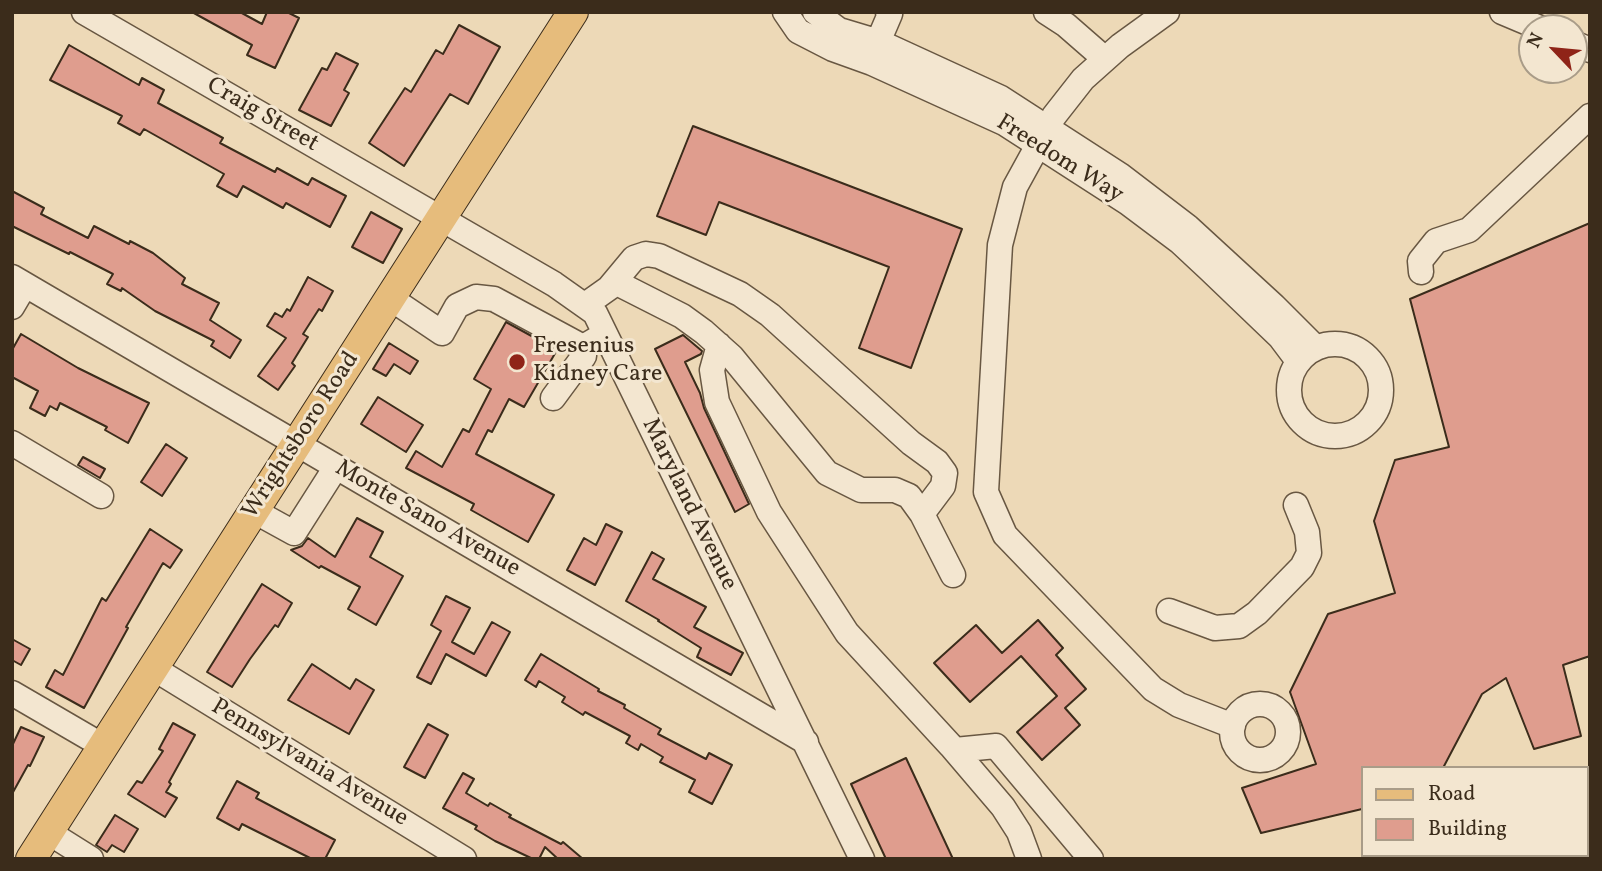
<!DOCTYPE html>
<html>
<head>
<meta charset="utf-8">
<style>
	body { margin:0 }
	#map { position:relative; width:1602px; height:871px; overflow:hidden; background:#edd9b7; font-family:Vollkorn,serif }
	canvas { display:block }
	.frame { position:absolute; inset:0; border:14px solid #3b2c1b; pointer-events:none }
	.legend { position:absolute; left:1361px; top:766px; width:228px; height:91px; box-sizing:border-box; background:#f3e6d0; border:2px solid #a99c88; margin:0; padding:9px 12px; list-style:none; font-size:21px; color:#3b2c1b }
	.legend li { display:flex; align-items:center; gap:14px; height:35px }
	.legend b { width:35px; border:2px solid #a99c88 }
	.north { position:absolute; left:1518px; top:14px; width:70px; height:70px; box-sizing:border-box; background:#f3e6d0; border:2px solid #a99c88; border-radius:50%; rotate:296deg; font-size:19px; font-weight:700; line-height:28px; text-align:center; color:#3b2c1b }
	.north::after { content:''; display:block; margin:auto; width:24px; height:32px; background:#8f2418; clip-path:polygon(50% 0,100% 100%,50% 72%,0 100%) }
</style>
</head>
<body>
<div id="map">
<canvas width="1602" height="871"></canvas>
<div class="frame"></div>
<ul class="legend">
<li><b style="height:9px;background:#e6bc7c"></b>Road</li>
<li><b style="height:19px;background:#df9d8e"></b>Building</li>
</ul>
<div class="north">N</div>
</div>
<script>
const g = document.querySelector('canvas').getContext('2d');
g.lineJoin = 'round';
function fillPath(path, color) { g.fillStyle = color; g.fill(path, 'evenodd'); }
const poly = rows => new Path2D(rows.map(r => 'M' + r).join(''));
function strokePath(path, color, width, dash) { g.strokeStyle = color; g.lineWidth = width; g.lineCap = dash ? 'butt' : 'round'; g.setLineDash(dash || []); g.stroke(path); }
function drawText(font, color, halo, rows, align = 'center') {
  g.font = font + ' Vollkorn,serif'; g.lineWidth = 6; g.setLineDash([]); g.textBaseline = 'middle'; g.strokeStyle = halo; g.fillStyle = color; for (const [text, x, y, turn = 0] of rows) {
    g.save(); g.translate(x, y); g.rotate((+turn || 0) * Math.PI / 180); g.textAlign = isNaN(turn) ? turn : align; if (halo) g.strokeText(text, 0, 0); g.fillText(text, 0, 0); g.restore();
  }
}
const building = poly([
	[192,12,240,12,262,24,267,12,287,12,299,18,275,68,247,55,252,45,192,12],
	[459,25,500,47,468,104,450,94,404,166,369,143,405,88,411,92,436,50,443,54,459,25],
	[69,45,139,85,142,78,164,90,158,103,223,138,220,143,275,172,277,168,308,185,312,178,346,196,330,227,286,203,283,208,243,186,237,197,217,186,224,174,144,129,140,135,118,123,122,116,50,80,69,45],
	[336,53,358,64,344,90,349,93,331,126,299,110,322,68,327,70,336,53],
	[693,126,962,229,911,368,859,348,889,267,719,202,706,235,657,216,693,126],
	[12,191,44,208,41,214,88,238,94,226,129,244,130,241,153,253,185,278,182,284,219,303,210,320,241,340,230,358,211,346,214,341,155,311,122,288,121,291,107,284,113,274,70,252,69,254,12,226,12,191],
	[371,212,402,229,383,263,352,247,371,212],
	[1590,223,1590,656,1563,665,1581,736,1534,749,1506,678,1482,694,1443,768,1362,768,1362,809,1261,833,1242,788,1316,764,1290,692,1328,614,1395,593,1374,521,1395,460,1449,447,1410,299,1590,223],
	[308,277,333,291,322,311,319,309,303,334,308,337,292,363,295,366,278,390,258,376,286,338,267,326,275,313,282,317,287,309,290,311,308,277],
	[506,322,557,350,524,407,509,399,492,432,488,430,476,454,554,495,528,542,471,510,474,504,406,468,416,451,442,467,463,429,469,432,491,389,474,379,506,322],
	[21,334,78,368,149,403,128,443,105,430,107,427,60,403,57,410,50,406,45,416,30,408,38,391,12,377,12,350,21,334],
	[683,335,702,351,701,354,685,362,700,393,704,408,749,504,735,512,655,349,683,335],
	[389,343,418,361,410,374,394,364,386,376,373,369,389,343],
	[378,397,423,425,406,452,361,424,378,397],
	[166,444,187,458,162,496,141,482,166,444],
	[83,457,105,469,100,478,78,465,83,457],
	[357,518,383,532,370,557,403,576,376,625,348,609,360,587,321,566,319,568,291,550,302,546,308,538,335,557,357,518],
	[606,524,622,532,595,585,567,570,584,538,596,545,606,524],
	[150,529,182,550,170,568,163,563,126,627,128,628,84,708,46,687,55,670,63,675,102,598,106,601,150,529],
	[652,552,664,559,653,579,706,607,694,627,743,653,731,675,697,657,701,648,658,621,659,620,626,601,652,552],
	[262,584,292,603,278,627,275,625,250,659,232,687,207,672,262,584],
	[446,596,470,608,452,642,474,654,492,622,510,632,486,676,446,654,431,684,417,677,441,631,431,625,446,596],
	[1038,620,1063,648,1056,655,1086,689,1065,708,1080,725,1042,760,1017,732,1057,696,1021,656,970,702,934,663,976,625,1002,653,1038,620],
	[12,639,30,649,21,665,12,660,12,639],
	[541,654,599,689,598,691,625,705,624,708,629,711,661,729,658,734,706,759,709,753,732,765,712,804,689,792,695,780,660,762,663,757,641,744,638,750,626,743,630,736,585,712,583,715,562,702,565,697,539,681,536,687,525,680,541,654],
	[312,664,350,689,356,679,374,690,349,734,288,700,312,664],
	[173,723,195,735,169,782,171,784,166,792,177,798,165,817,128,794,137,781,142,783,163,751,159,749,173,723],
	[428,724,448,735,425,778,404,767,428,724],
	[21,727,44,737,30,766,28,765,12,794,12,746,21,727],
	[906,758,953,859,886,859,851,784,906,758],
	[463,773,474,779,466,793,488,806,490,803,511,815,509,817,561,844,563,842,583,859,558,859,545,847,539,859,533,859,495,841,475,829,477,826,443,808,463,773],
	[237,781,259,793,256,798,335,840,325,859,312,859,242,824,239,830,217,818,237,781],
	[115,815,138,829,124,852,112,845,107,852,96,845,115,815]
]);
const minor = poly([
	[84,12,554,284,595,313,862,859],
	[785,12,798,31,833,49,872,63,1004,123,1128,203,1180,242,1210,270,1280,337,1298,361],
	[815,12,839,30,879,42,1001,98,1120,175,1188,227,1274,306,1315,347],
	[1046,12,1066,25,1105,59],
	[1167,12,1120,46,1083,79,1054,116,1015,187,1000,245,986,492,1005,535,1153,689,1179,705,1233,726],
	[1502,12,1540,28],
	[1574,43,1590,50],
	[872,56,890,14,888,12],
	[1421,272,1420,261,1436,241,1469,230,1590,116],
	[12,277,806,742],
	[615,282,682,316,704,332,732,357,827,473,861,490,895,490,909,496,922,514,953,575],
	[390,298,442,333,457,306,476,297,494,299,583,347,605,334],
	[585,305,609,288,634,258,646,254,659,256,740,294,770,315,911,443,937,462,945,473,943,486,922,514],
	[12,307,25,285],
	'1289 390a46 46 0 1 1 92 0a46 46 0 1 1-92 0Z',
	[719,345,712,370,717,402,769,512,847,633,951,746,1003,807,1019,832,1029,859],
	[553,398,584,356,583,347],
	[12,443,101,496],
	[254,511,294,533,336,467],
	[1169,611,1215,628,1239,626,1257,613,1302,567,1309,553,1307,532,1296,505],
	[153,668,464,859],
	[12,693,103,746],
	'1232 732a28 28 0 1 1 56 0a28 28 0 1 1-56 0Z',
	[955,750,996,746,1091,859],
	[1586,792,1590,787],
	[48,832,91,859],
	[1542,859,1544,855]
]);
const major = poly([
	[31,859,573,12]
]);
const markers = [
	[517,362,9,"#8f2418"]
];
const streetNames = [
	["Craig Street",262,116,30],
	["Freedom Way",1059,160,32],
	["Wrightsboro Road",302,436,-57],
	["Maryland Avenue",688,505,64],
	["Monte Sano Avenue",427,520,30],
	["Pennsylvania Avenue",309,764,31]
];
const poiNames = [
	["Fresenius",533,348],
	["Kidney Care",533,376]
];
fillPath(building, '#df9d8e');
strokePath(building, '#3b2c1b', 2);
strokePath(minor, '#685742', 27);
strokePath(major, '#3b2c1b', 32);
strokePath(minor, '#f3e6d0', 24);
strokePath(major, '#e6bc7c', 30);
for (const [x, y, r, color] of markers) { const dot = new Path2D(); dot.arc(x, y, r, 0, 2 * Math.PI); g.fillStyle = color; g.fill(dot); strokePath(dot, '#f3e6d0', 2.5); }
drawText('24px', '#3b2c1b', '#f3e6d0', streetNames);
drawText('24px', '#3b2c1b', '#f3e6d0', poiNames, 'left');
</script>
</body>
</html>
